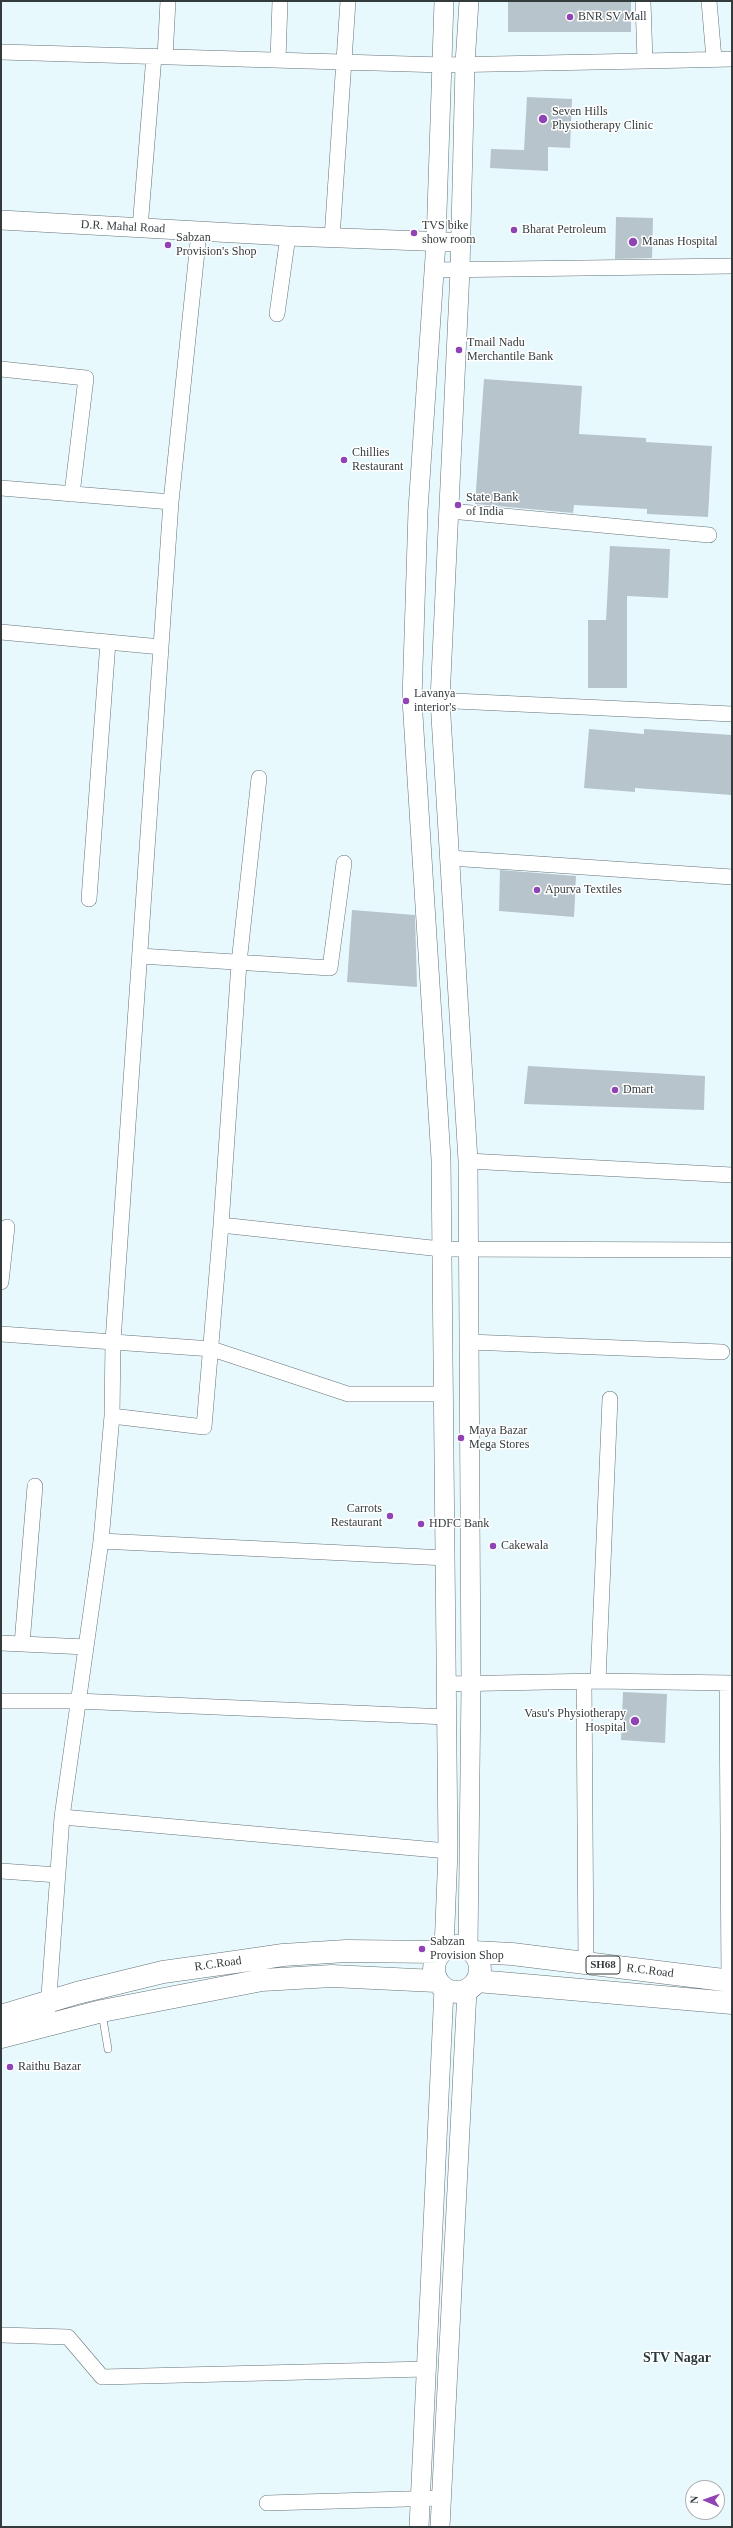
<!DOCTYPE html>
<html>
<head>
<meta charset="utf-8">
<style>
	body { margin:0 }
	#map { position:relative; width:733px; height:2528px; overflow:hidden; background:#e8f9fe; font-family:"Times New Roman",serif }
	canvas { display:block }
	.frame { position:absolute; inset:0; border:2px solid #343b3d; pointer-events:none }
	.north { position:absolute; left:685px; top:2480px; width:40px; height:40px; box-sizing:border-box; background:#fff; border:1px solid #aeb1b1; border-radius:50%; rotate:272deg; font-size:11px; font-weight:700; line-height:16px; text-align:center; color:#343b3d }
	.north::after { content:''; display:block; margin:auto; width:14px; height:18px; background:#8f43b4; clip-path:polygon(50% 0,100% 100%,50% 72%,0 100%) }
</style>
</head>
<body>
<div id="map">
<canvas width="733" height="2528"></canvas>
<div class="frame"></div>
<div class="north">N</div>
</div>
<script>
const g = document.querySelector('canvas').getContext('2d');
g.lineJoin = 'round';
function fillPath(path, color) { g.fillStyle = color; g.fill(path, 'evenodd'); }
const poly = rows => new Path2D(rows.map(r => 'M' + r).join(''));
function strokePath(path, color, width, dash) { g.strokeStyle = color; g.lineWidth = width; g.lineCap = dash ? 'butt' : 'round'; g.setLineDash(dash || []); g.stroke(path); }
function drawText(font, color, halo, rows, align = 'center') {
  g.font = font + ' "Times New Roman",serif'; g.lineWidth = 3; g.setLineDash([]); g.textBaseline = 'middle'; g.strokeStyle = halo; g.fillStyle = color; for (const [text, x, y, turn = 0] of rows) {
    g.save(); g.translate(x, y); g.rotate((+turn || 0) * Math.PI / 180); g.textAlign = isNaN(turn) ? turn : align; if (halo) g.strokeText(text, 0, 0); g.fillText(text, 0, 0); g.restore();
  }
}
const building = poly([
	[508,1,631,1,631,32,508,32],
	[527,97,572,99,570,148,548,147,548,171,490,168,491,149,524,150],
	[616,217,653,218,652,258,615,259],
	[484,379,582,386,579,434,646,438,646,442,712,446,708,517,647,514,647,509,574,505,573,513,475,504],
	[610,546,670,549,668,598,627,596,627,688,588,688,588,620,606,620],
	[589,729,644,734,644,729,732,735,732,795,635,788,635,792,584,788],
	[500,870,576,876,574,917,499,911],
	[352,910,415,915,417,987,347,982],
	[528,1066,705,1076,704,1110,524,1104],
	[623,1692,667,1694,665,1743,621,1740]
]);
const service = poly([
	[102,2013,108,2049]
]);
const minor = poly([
	[643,1,645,61,732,59],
	[709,1,714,59],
	[1,52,443,65,645,61],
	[165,57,168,1],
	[278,60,280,1],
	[140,228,154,56],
	[332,238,348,1],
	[435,270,732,266],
	[277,314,288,236],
	[1,369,86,378,72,494],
	[1,488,171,502],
	[450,511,709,535],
	[1,632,161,647],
	[412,699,732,714],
	[450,858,732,877],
	[89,899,108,642],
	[140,956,330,968,344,863],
	[468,1161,732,1175],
	[221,1225,441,1249,732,1250],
	[1,1282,7,1227],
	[1,1334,212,1349,348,1394,444,1394],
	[469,1342,722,1352],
	[112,1416,204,1427,221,1225,239,963,259,778],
	[101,1541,446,1558],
	[1,1643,86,1647],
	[22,1644,35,1486],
	[584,1681,586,1963],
	[598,1681,610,1399],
	[447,1684,598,1681,732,1683],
	[727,1684,729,1981],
	[1,1701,77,1701,447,1717],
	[62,1817,448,1851],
	[1,1871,58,1875],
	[48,2009,62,1817,101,1541,112,1416,113,1341,171,502,199,232],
	[1,2335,68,2337,102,2377,427,2369],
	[267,2503,442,2498]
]);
const tertiary = poly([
	[444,1,436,242,418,510,412,699,441,1159,448,1851,444,1949],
	[1,220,288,236,449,242],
	[468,1948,471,1684,468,1161,440,700,460,270,465,64,469,1],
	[419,2527,444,1989],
	[440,2527,467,1990]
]);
const primary = poly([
	'434 1969a23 23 0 1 1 46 0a23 23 0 1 1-46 0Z',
	[473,1952,512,1954,732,1981],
	[477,1981,732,2003],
	[1,2016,77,1993,163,1972,235,1962,283,1955,346,1951,440,1952],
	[1,2037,102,2011,262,1980,332,1976,436,1981]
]);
const markers = [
	[570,17,4,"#8f43b4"],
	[543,119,5,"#8f43b4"],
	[514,230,4,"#8f43b4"],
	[414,233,4,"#8f43b4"],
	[633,242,5,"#8f43b4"],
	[168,245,4,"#8f43b4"],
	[459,350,4,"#8f43b4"],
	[344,460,4,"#8f43b4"],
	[458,505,4,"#8f43b4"],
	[406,701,4,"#8f43b4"],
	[537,890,4,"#8f43b4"],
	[615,1090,4,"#8f43b4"],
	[461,1438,4,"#8f43b4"],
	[390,1516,4,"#8f43b4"],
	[421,1524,4,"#8f43b4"],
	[493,1546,4,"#8f43b4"],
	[635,1721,5,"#8f43b4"],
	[422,1949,4,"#8f43b4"],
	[10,2067,4,"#8f43b4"]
];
const shields = [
	[603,1965,34]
];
const shieldNames = [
	["SH68",603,1965]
];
const poiNames = [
	["BNR SV Mall",578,17],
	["Seven Hills",552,112],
	["Physiotherapy Clinic",552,126],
	["TVS bike",422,226],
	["show room",422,240],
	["Bharat Petroleum",522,230],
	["Sabzan",176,238],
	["Provision's Shop",176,252],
	["Manas Hospital",642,242],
	["Tmail Nadu",467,343],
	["Merchantile Bank",467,357],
	["Chillies",352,453],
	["Restaurant",352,467],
	["State Bank",466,498],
	["of India",466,512],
	["Lavanya",414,694],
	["interior's",414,708],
	["Apurva Textiles",545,890],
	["Dmart",623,1090],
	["Maya Bazar",469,1431],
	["Mega Stores",469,1445],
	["Carrots",382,1509,"right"],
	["Restaurant",382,1523,"right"],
	["HDFC Bank",429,1524],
	["Cakewala",501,1546],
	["Vasu's Physiotherapy",626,1714,"right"],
	["Hospital",626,1728,"right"],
	["Sabzan",430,1942],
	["Provision Shop",430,1956],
	["Raithu Bazar",18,2067]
];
const streetNames = [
	["D.R. Mahal Road",123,227,3],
	["R.C.Road",218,1964,-8],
	["R.C.Road",650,1971,7]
];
const quarterNames = [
	["STV Nagar",677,2358]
];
fillPath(building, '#b7c4cc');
strokePath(service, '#647277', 8);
strokePath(minor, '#647277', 16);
strokePath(tertiary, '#647277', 20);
strokePath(primary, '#647277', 23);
strokePath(service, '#fff', 7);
strokePath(minor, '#fff', 15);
strokePath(tertiary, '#fff', 19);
strokePath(primary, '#fff', 22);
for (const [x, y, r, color] of markers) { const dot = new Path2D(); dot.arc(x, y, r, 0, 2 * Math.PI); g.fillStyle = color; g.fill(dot); strokePath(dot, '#fff', 1.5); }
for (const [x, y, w] of shields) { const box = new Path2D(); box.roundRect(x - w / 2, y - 9, w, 18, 3); g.fillStyle = '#fff'; g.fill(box); strokePath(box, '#343b3d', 1); }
drawText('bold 11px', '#343b3d', null, shieldNames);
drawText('12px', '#343b3d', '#fff', poiNames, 'left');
drawText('12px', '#343b3d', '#fff', streetNames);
drawText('bold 14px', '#2c393d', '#fff', quarterNames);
</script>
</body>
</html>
